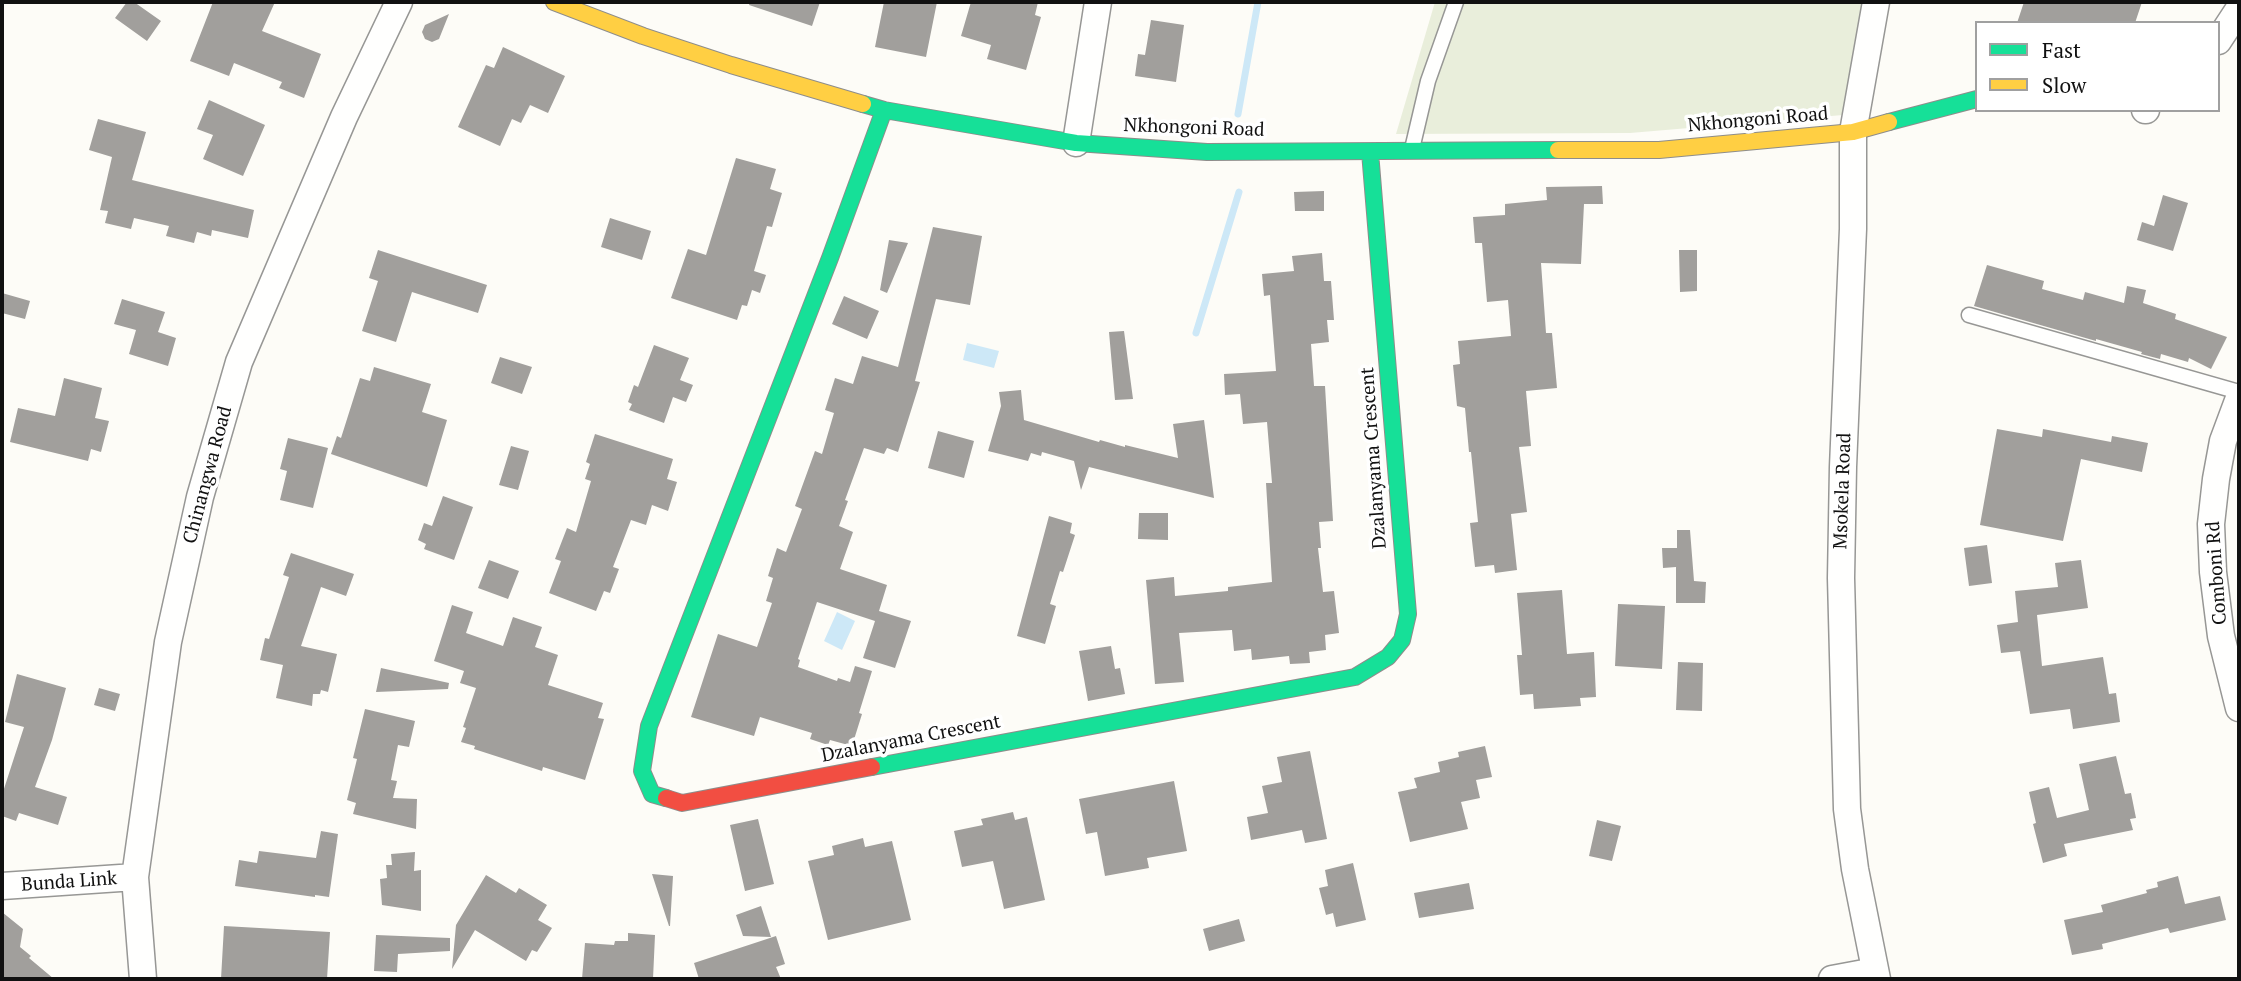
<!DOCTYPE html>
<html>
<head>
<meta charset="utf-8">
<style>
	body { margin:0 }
	#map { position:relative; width:2241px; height:981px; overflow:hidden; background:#fdfcf7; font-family:"PT Serif",serif }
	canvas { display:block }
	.frame { position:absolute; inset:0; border:4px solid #111; pointer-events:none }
	.legend { position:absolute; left:1975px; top:21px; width:245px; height:91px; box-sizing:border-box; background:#fff; border:2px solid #a0a0a0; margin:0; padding:9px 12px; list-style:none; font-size:21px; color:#111 }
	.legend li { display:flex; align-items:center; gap:14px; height:35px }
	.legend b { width:35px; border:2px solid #a0a0a0 }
</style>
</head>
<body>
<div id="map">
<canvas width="2241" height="981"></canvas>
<div class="frame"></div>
<ul class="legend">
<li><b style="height:9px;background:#16e098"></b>Fast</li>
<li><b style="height:9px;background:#ffcf43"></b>Slow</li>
</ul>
</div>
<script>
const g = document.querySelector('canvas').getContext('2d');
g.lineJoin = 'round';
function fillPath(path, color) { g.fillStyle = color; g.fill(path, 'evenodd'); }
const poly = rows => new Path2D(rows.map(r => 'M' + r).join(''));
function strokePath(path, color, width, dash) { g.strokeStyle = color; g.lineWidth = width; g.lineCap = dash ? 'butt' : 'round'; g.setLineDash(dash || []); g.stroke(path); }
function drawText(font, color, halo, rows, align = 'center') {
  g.font = font + ' "PT Serif",serif'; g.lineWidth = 7; g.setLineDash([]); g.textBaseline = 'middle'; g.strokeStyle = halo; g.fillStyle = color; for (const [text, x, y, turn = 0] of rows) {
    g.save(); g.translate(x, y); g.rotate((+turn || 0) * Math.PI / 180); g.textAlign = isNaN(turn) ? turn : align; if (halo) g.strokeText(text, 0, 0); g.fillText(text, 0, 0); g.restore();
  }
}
const cemetery = poly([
	[1435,2,1862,2,1843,115,1630,133,1396,134]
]);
const water = poly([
	[967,343,999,351,994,368,963,360],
	[837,612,855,621,842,650,824,641]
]);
const stream = poly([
	[1238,114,1258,2],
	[1196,333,1239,192]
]);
const building = poly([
	[127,2,134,2,161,21,147,41,115,18],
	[213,2,275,2,262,31,321,54,304,98,279,88,282,82,234,63,229,76,190,61],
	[750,2,820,2,812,26,749,5],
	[884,2,937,2,926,57,875,47],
	[971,2,1038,2,1035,15,1041,17,1026,70,987,59,991,45,961,36],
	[2024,2,2142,2,2135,23,2017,23],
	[449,14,439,39,432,42,425,39,422,32,425,25],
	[1151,20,1184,25,1176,82,1135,76,1138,54,1145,55],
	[503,47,565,76,548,113,530,105,521,123,512,119,500,146,458,127,486,65,494,68],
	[209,100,265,125,243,176,203,159,213,135,197,129],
	[98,119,146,132,132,180,254,210,248,238,212,230,211,236,197,232,194,243,166,236,169,226,134,218,131,229,105,223,108,211,100,210,112,157,89,150],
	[736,158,776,169,770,189,782,193,772,227,767,226,754,271,766,275,760,293,752,290,747,306,742,305,737,320,671,298,688,249,706,255],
	[1602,186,1603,204,1584,204,1581,264,1541,263,1546,333,1552,333,1557,388,1526,391,1531,446,1519,447,1527,512,1511,514,1517,570,1495,573,1494,565,1475,567,1470,523,1478,522,1471,452,1469,452,1465,408,1457,406,1453,365,1460,364,1458,341,1511,336,1508,300,1487,302,1482,243,1475,243,1473,217,1505,215,1505,204,1547,200,1546,187],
	[1324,191,1324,211,1295,211,1294,192],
	[2163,195,2188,203,2173,251,2137,240,2142,222,2154,226],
	[610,218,651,231,642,260,601,247],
	[933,227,982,236,970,305,936,299,915,381,920,382,898,452,887,448,884,454,864,448,845,500,848,501,839,526,853,532,840,569,887,585,879,611,911,621,895,668,863,658,875,621,817,602,798,659,800,660,798,667,837,681,838,678,850,682,855,666,872,671,859,713,862,714,852,746,830,740,828,745,810,739,812,733,760,717,754,736,691,717,718,634,757,647,772,603,766,601,773,578,768,576,777,548,786,552,802,509,795,506,815,451,822,454,834,413,825,410,835,378,853,384,862,356,898,367],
	[889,240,908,243,887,293,880,290],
	[378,250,487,285,478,313,412,292,396,342,362,331,378,281,369,278],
	[1679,250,1697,250,1697,291,1680,292],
	[1322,253,1324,281,1331,281,1334,320,1327,320,1329,342,1311,344,1314,386,1325,386,1333,521,1319,522,1321,548,1318,548,1323,592,1334,591,1339,633,1325,635,1326,650,1309,652,1310,663,1290,664,1289,656,1252,660,1251,649,1234,651,1232,630,1179,633,1184,682,1155,684,1146,580,1174,577,1175,596,1228,591,1228,587,1272,582,1266,483,1272,483,1267,422,1243,424,1240,394,1225,395,1224,374,1276,371,1270,295,1264,296,1262,274,1294,271,1292,256],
	[1987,265,2044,281,2042,289,2083,300,2085,292,2124,303,2127,286,2146,290,2143,303,2176,314,2175,319,2227,337,2211,369,2189,358,2188,362,2161,354,2160,359,2141,354,2142,352,2096,339,2096,341,1974,306],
	[2,293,30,301,25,319,2,313],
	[844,296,879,311,867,339,832,324],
	[122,299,165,312,158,332,176,338,168,366,129,354,136,330,114,324],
	[1124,331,1133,399,1115,400,1109,332],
	[654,345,689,358,680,380,693,385,686,402,673,397,664,423,629,410,632,404,628,402,634,385,638,387],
	[500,357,532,367,522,394,491,383],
	[374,367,431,384,422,412,447,420,427,487,331,454,337,436,341,438,360,378,370,381],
	[64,378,102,388,95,418,109,421,101,452,91,449,88,461,10,442,18,408,55,416],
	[1021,390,1024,420,1099,442,1100,440,1125,447,1125,445,1178,458,1173,424,1204,420,1214,498,1089,467,1081,490,1074,461,1042,452,1041,456,1031,453,1028,461,988,451,1001,406,999,392],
	[1997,429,2042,437,2043,429,2111,442,2112,436,2148,443,2142,472,2081,459,2063,541,1980,525],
	[938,431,974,441,964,478,928,468],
	[595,434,673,459,667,479,677,482,668,511,652,505,646,525,631,520,613,567,619,569,610,593,604,591,596,611,549,593,561,561,555,559,567,528,576,532,591,481,585,479,590,464,586,462],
	[288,438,328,448,313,508,280,500,287,471,280,469],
	[511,446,529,451,518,490,499,485],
	[443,496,473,507,454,560,424,549,426,544,418,540,424,523,432,526],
	[1139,513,1168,513,1168,540,1138,539],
	[1049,516,1072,523,1070,533,1075,535,1063,572,1060,571,1050,604,1056,606,1045,644,1017,636],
	[1677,530,1690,530,1694,581,1706,582,1705,603,1676,603,1676,567,1663,568,1662,548,1677,548],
	[1987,545,1992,583,1969,586,1964,548],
	[291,553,354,574,346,596,321,587,301,646,337,654,328,692,321,690,320,694,313,694,312,706,276,698,283,665,260,660,265,638,269,639,289,577,283,575],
	[489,560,519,571,508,599,478,588],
	[2081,560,2088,608,2037,615,2042,666,2103,657,2109,694,2116,693,2120,722,2073,729,2070,709,2030,714,2020,651,2001,653,1997,625,2018,622,2015,591,2058,587,2055,563],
	[1562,590,1567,654,1594,652,1596,697,1580,698,1581,706,1534,709,1533,694,1520,695,1517,655,1522,655,1517,593],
	[1618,604,1665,606,1662,669,1615,666],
	[452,605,473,612,466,633,503,646,513,617,542,627,535,647,558,655,548,685,603,703,598,718,604,719,585,780,543,767,542,771,474,749,475,746,461,742,466,728,463,727,476,688,460,683,464,671,434,661],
	[1111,646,1115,669,1120,668,1125,694,1088,701,1079,651],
	[1678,662,1703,663,1702,711,1676,710],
	[381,668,449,683,448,689,376,692],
	[17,674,66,688,52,740,35,787,67,797,58,825,19,813,16,821,2,816,2,795,24,727,5,722],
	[99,688,120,694,115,711,94,705],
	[365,709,415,721,409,747,398,745,391,780,397,781,393,798,417,799,416,829,353,814,356,803,347,800,357,759,353,758],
	[1485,746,1492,777,1476,780,1480,798,1461,802,1468,829,1410,842,1398,792,1417,788,1414,778,1440,772,1438,762,1459,757,1458,752],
	[1310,751,1327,839,1305,843,1302,830,1251,840,1247,817,1268,813,1262,786,1282,782,1277,757],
	[2116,756,2125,794,2131,793,2136,818,2130,819,2133,830,2064,844,2067,856,2043,863,2033,824,2036,823,2029,792,2049,787,2057,818,2089,810,2079,764],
	[1174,781,1187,851,1147,858,1149,868,1105,876,1097,832,1086,834,1079,799],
	[1013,812,1015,820,1027,817,1045,900,1004,909,993,861,962,867,954,831,983,825,981,819],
	[758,819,774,884,745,891,730,825],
	[1597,820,1621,826,1612,861,1589,856],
	[321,831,338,834,329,897,315,895,315,897,235,886,239,860,257,863,259,851,316,858],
	[863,838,865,847,892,841,911,920,828,940,808,861,834,855,832,846],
	[415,852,414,871,421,870,421,911,382,905,380,879,387,878,386,865,392,865,391,854],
	[1353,863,1366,920,1336,927,1333,913,1326,915,1319,888,1328,886,1325,870],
	[652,874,673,876,670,926,669,926],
	[486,875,516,893,519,888,547,905,538,920,552,928,537,952,532,950,526,961,475,930,452,969,456,925],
	[2178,876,2185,904,2220,896,2226,920,2170,933,2168,928,2102,944,2103,949,2072,955,2064,920,2103,912,2101,905,2147,893,2146,890,2158,887,2157,882],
	[1469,883,1474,909,1419,918,1414,893],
	[761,906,771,937,743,936,736,915],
	[2,912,23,929,20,947,31,956,29,958,54,979,2,979],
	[1239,919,1245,941,1209,951,1203,929],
	[224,926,330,932,327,979,221,979],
	[628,933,655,935,653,979,582,979,585,943,614,945,615,941,628,941],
	[376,935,450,938,450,951,398,954,397,972,374,971],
	[776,936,785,964,776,967,781,979,699,979,694,963]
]);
const lane = poly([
	[1412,149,1428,81,1456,2],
	[1969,315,2239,392]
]);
const street = poly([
	[1876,2,1853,132,1853,229,1843,467,1841,578,1847,809,1855,869,1877,979],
	[2218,41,2239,9],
	[2145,110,2146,110],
	[1076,143,1098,2],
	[2239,398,2223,441,2216,479,2211,524,2213,572,2221,636,2239,708],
	[2,886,135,877],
	[143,979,135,877,168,642,200,497,239,362,344,117,399,2],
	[1832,979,1875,971]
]);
const fast = poly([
	[863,104,884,110,1076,143,1207,152,1558,150],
	[1889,122,1977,99],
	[872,767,1355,677,1388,657,1402,640,1408,614,1370,152],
	[666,798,652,794,642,771,649,726,830,258,884,110]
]);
const slow = poly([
	[554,2,643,36,731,65,863,104],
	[1558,150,1659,150,1853,132,1889,122]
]);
const jam = poly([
	[666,798,682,803,872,767]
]);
const streetNames = [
	["Nkhongoni Road",1758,120,-5],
	["Nkhongoni Road",1194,128,2],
	["Dzalanyama Crescent",1374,458,-94],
	["Chinangwa Road",208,475,-75],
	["Msokela Road",1843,491,-88],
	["Comboni Rd",2217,573,-94],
	["Dzalanyama Crescent",911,739,-11],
	["Bunda Link",69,882,-4]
];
fillPath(cemetery, '#e9eedb');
fillPath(water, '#cde8f7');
strokePath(stream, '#cde8f7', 7);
fillPath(building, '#a19f9c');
strokePath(lane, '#979795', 17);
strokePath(street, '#979795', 29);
strokePath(fast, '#8e8d8b', 18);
strokePath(slow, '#8e8d8b', 18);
strokePath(jam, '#8e8d8b', 18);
strokePath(lane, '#fffffe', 14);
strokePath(street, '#fffffe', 26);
strokePath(fast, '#16e098', 16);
strokePath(slow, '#ffcf43', 16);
strokePath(jam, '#f24e42', 16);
drawText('19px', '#111', '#fff', streetNames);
</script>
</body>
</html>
